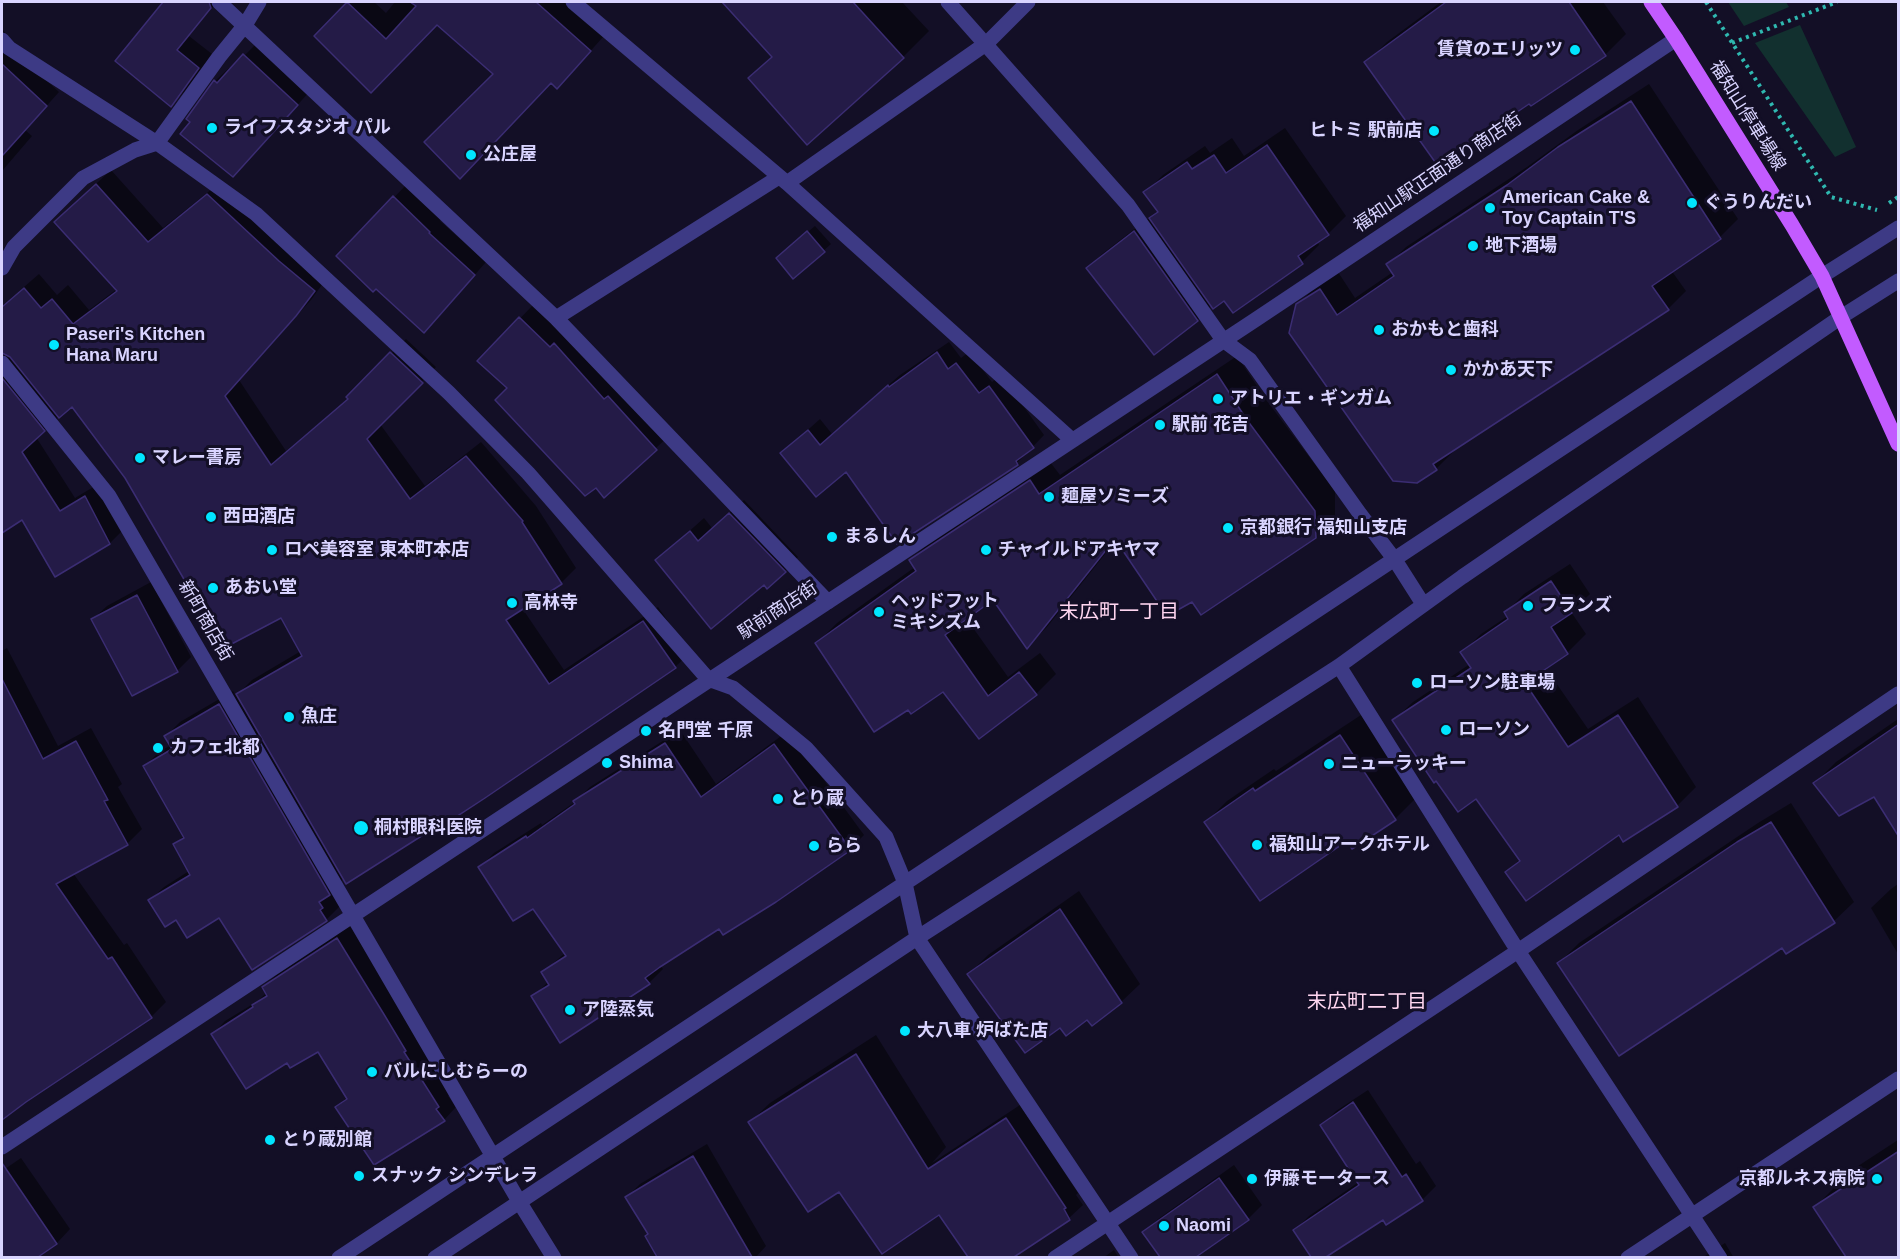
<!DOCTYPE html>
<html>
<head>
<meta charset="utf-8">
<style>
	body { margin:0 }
	#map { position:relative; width:1900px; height:1259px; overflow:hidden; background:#130f26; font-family:Helvetica,sans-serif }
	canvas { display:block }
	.frame { position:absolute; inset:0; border:3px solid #d9d4ff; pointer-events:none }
</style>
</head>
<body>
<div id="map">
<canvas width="1900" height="1259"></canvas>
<div class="frame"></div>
</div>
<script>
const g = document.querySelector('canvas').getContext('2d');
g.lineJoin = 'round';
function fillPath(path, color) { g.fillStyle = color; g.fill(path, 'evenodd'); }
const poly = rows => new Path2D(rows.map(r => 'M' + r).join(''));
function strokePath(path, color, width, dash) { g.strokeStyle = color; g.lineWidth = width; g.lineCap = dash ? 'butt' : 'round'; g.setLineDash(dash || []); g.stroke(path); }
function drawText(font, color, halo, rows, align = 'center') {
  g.font = font + ' Helvetica,"Noto Sans JP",sans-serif'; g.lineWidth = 6; g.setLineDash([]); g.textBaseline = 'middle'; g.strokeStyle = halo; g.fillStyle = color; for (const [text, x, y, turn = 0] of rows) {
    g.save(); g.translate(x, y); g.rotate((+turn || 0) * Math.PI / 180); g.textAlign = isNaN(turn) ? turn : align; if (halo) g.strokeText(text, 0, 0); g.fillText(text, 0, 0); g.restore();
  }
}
const green = poly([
	[1728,2,1786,2,1789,7,1744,26],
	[1800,25,1856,147,1835,157,1755,43]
]);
const shadow = poly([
	[163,2,217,2,189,36,212,54,185,91,171,105,117,61],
	[349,2,374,2,386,13,395,2,565,2,603,37,570,74,552,82,495,74,437,23,371,90,316,36],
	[724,2,902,2,929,31,903,57,750,78,773,56],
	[1441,2,1603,2,1626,34,1605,55,1530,102,1474,140,1464,149,1366,63,1387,42],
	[2,29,7,35,2,40,59,92,25,130,32,136,2,171],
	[258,42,311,90,247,161,192,122,215,81,229,68,231,69],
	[1649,84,1738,219,1720,237,1671,270,1686,291,1668,309,1453,449,1454,451,1436,469,1298,305,1316,286,1338,272,1355,298,1393,272,1388,265,1406,247,1527,167,1578,130],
	[1285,128,1346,216,1328,234,1317,241,1319,245,1302,262,1212,305,1197,320,1088,268,1102,254,1149,218,1150,220,1159,211,1145,193,1163,175,1205,146,1210,153,1232,138,1244,156],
	[111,170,163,228,222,181,329,275,311,300,239,380,286,451,349,398,348,397,406,339,436,367,380,424,425,486,481,442,536,506,576,568,561,583,522,608,564,670,658,607,690,653,675,667,432,828,344,878,334,889,340,906,326,920,220,916,176,918,150,900,164,887,189,871,175,845,184,835,145,766,159,752,171,745,166,736,180,722,233,691,236,696,252,680,301,651,282,616,126,477,72,405,36,437,75,498,100,483,124,529,110,543,23,519,2,532,2,306,39,274,57,295,68,285,89,310,117,289,70,208],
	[406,185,441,219,440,221,486,262,436,319,376,287,338,256],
	[815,226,831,244,794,277,785,251],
	[533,305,670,435,604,496,508,388,479,361],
	[949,342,961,358,969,352,992,382,1001,375,1044,435,1017,463,847,469,782,453,820,419,832,434,900,375],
	[1237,356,1267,401,1335,491,1335,517,1315,537,1193,600,1117,539,1047,627,1027,647,994,598,966,618,1008,677,1040,653,1056,674,1036,694,979,737,944,690,817,643,837,623,915,567,911,560,930,541,1050,462,1060,475],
	[744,500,798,557,785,571,764,583,657,560,704,518,712,528],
	[1570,564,1590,594,1571,612,1586,634,1567,653,1545,667,1588,729,1638,697,1696,787,1677,806,1619,833,1507,872,1520,859,1477,797,1394,720,1413,702,1470,664,1462,653,1481,634,1508,616,1506,612,1524,594],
	[151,582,191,657,177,671,93,619,107,606],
	[7,648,58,746,91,728,122,784,118,787,142,829,127,844,73,873,124,945,127,943,166,1002,151,1017,25,1101,2,1118,2,651],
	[1361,715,1416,798,1395,819,1347,839,1206,822,1227,801,1274,769,1276,771],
	[1898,719,1898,798,1815,783,1836,762],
	[680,730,716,784,788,731,864,835,850,849,720,926,660,965,663,969,649,983,533,997,549,981,543,972,565,953,533,907,480,867,494,853,541,823,542,825,575,802,590,787],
	[1791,803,1854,902,1834,921,1787,952,1782,945,1559,963,1579,943,1758,823],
	[1898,884,1898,954,1871,908,1891,889],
	[1079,891,1140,984,1121,1002,1088,1018,1060,1026,969,974,988,955],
	[350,926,397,1003,417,1038,416,1039,451,1094,448,1096,456,1107,444,1120,337,1107,347,1097,318,1050,288,1061,213,1034,225,1021,258,1001,267,992,264,987,276,975],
	[876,1035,946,1147,932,1163,1020,1105,1078,1193,1076,1195,1083,1205,1069,1218,1018,1253,1021,1258,970,1258,940,1212,839,1190,750,1122,770,1103],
	[1368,1090,1416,1164,1420,1161,1436,1186,1422,1200,1384,1218,1323,1258,1313,1258,1295,1230,1309,1216,1359,1182,1322,1125,1336,1111],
	[1898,1140,1898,1258,1848,1258,1815,1207,1852,1170],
	[707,1144,766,1246,755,1258,687,1258,685,1255,681,1258,659,1258,647,1236,649,1234,627,1197,640,1184],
	[21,1158,70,1229,57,1243,36,1258,33,1255,29,1258,2,1258,2,1171],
	[1234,1165,1262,1205,1248,1219,1193,1258,1161,1258,1144,1233,1158,1219],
	[1725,1243,1734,1258,1702,1258],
	[1114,1250,1119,1258,1103,1258]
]);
const building = poly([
	[163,2,209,2,211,8,177,50,199,68,171,107,115,61,163,2],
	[347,2,386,39,416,6,410,2,536,2,591,51,557,89,551,83,460,179,424,142,493,74,437,25,371,93,314,36,347,2],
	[722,2,853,2,904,58,807,145,748,78,772,57,722,2],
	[1446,2,1569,2,1606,56,1531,106,1529,104,1464,148,1465,151,1440,169,1364,62,1446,2],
	[243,54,298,105,233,177,180,134,190,122,186,119,214,80,217,83,243,54],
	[2,64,47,106,2,156,2,64],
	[1631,101,1721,239,1652,286,1669,310,1433,464,1437,470,1417,483,1393,481,1289,333,1296,304,1320,289,1337,315,1394,276,1386,264,1507,185,1558,147,1631,101],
	[1267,145,1329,235,1298,256,1303,264,1233,313,1224,301,1213,309,1149,218,1158,212,1143,192,1187,162,1192,169,1214,155,1226,173,1267,145],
	[96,184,148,242,207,194,279,261,315,291,296,316,225,396,271,465,348,399,346,397,390,352,423,383,367,439,410,499,466,456,523,521,522,522,562,584,506,620,549,684,643,621,676,668,485,798,433,832,431,830,346,884,236,694,302,656,281,618,224,648,125,478,72,407,59,418,10,357,2,353,2,307,24,288,41,308,52,299,73,324,117,291,54,222,96,184],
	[393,196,430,232,429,233,475,275,424,333,376,289,373,292,336,256,393,196],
	[807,231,825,252,793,279,776,258,807,231],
	[1134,231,1198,321,1154,355,1086,268,1134,231],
	[519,317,550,347,554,343,604,399,608,396,657,450,604,498,596,488,585,496,495,400,507,388,477,361,519,317],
	[937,352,948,369,956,363,979,393,989,386,1034,448,1016,461,1018,465,897,544,846,472,816,497,780,453,808,430,820,445,888,385,889,387,937,352],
	[1217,374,1247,420,1315,511,1316,538,1201,615,1192,602,1167,616,1115,539,1027,649,993,600,945,635,988,696,1019,672,1037,695,979,739,943,692,911,714,908,710,874,732,815,643,916,571,909,560,1030,480,1039,494,1217,374],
	[2,378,45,431,22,452,60,511,85,496,110,544,55,577,22,520,2,533,2,378],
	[729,513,786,572,767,589,764,585,711,629,655,560,690,531,698,541,729,513],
	[1551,581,1572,613,1551,627,1568,654,1525,683,1568,747,1618,715,1678,807,1623,842,1619,835,1526,901,1505,872,1520,861,1476,799,1458,812,1436,781,1434,783,1392,720,1471,668,1460,652,1508,619,1504,612,1551,581],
	[137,595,178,672,132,696,91,619,137,595],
	[2,679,43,759,76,741,108,800,104,801,128,845,56,884,108,959,112,957,152,1018,26,1102,2,1120,2,679],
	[219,704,330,895,319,902,323,908,320,910,327,921,252,970,219,918,187,938,176,920,165,927,148,900,190,875,173,844,184,838,143,766,172,749,164,736,219,704],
	[1899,724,1899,837,1874,797,1839,816,1813,783,1899,724],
	[1340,735,1396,820,1352,849,1347,841,1260,901,1204,822,1253,788,1255,791,1340,735],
	[665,743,701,797,774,744,851,850,776,902,723,935,719,929,660,967,645,978,650,984,560,1043,531,996,549,985,541,972,566,956,533,909,513,921,478,867,526,836,527,838,575,804,573,801,665,743],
	[1771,822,1835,923,1786,954,1782,948,1619,1056,1557,963,1737,842,1771,822],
	[1060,909,1122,1003,1092,1026,1087,1020,1066,1036,1060,1028,1025,1053,967,974,1060,909],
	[337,938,385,1016,406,1051,404,1052,439,1107,436,1109,445,1121,374,1165,335,1107,347,1099,318,1052,290,1068,287,1063,246,1089,211,1034,253,1007,252,1005,267,996,262,987,337,938],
	[856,1054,928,1169,1006,1118,1066,1208,1064,1209,1070,1220,1014,1257,968,1257,939,1215,882,1254,839,1192,808,1212,748,1122,856,1054],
	[1353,1102,1402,1177,1406,1174,1423,1201,1386,1225,1383,1220,1326,1257,1311,1257,1293,1230,1359,1185,1320,1125,1353,1102],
	[1899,1151,1899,1257,1846,1257,1813,1207,1899,1151],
	[693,1156,752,1257,657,1257,645,1236,648,1234,625,1197,693,1156],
	[2,1163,57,1244,38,1257,2,1257,2,1163],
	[1219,1178,1249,1220,1196,1257,1160,1257,1142,1232,1219,1178]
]);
const path = poly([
	[1706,2,1831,197,1877,210],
	[1732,43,1837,2],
	[1889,203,1898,197]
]);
const minor = poly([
	[219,2,556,318,828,602],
	[573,2,787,183,1071,439],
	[948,2,1128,205,1223,340,1250,360,1360,514,1395,560,1423,604],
	[2,40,9,48,157,143,256,214,449,393,528,473,708,679,733,688,806,748,886,837,905,883,917,938,1131,1258],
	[787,183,987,43,1028,2],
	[2,268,14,247,83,178,135,150,157,143,219,57,245,25,259,2],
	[556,318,779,177],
	[2,363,109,496,520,1203,554,1258],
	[1339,666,1518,951,1720,1258],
	[2,1147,1255,320,1676,39],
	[339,1258,1822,276,1898,228],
	[435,1258,917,938,1339,666,1462,577,1841,317,1898,281],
	[1055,1258,1518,951,1898,694],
	[1628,1258,1898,1079]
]);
const major = poly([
	[1651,2,1676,39,1792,225,1822,276,1898,444]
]);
const markers = [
	[1575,50,6,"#00e5ff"],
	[212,128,6,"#00e5ff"],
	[1434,131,6,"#00e5ff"],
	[471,155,6,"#00e5ff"],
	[1692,203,6,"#00e5ff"],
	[1490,208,6,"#00e5ff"],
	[1473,246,6,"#00e5ff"],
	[1379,330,6,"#00e5ff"],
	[54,345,6,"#00e5ff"],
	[1451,370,6,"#00e5ff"],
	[1218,399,6,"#00e5ff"],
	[1160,425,6,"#00e5ff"],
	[140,458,6,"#00e5ff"],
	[1049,497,6,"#00e5ff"],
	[211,517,6,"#00e5ff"],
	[1228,528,6,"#00e5ff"],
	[832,537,6,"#00e5ff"],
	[272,550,6,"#00e5ff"],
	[986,550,6,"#00e5ff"],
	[213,588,6,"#00e5ff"],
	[512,603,6,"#00e5ff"],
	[1528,606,6,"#00e5ff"],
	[879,612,6,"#00e5ff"],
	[1417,683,6,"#00e5ff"],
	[289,717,6,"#00e5ff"],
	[1446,730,6,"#00e5ff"],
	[646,731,6,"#00e5ff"],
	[158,748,6,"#00e5ff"],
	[607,763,6,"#00e5ff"],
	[1329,764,6,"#00e5ff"],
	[778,799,6,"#00e5ff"],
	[361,828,8,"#00e5ff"],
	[1257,845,6,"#00e5ff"],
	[814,846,6,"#00e5ff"],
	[570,1010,6,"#00e5ff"],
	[905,1031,6,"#00e5ff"],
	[372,1072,6,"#00e5ff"],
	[270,1140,6,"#00e5ff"],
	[359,1176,6,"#00e5ff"],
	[1252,1179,6,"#00e5ff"],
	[1877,1179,6,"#00e5ff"],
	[1164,1226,6,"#00e5ff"]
];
const poiNames = [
	["賃貸のエリッツ",1563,50,"right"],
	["ライフスタジオ パル",224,128],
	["ヒトミ 駅前店",1422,131,"right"],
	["公庄屋",483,155],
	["American Cake &",1502,198],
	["Toy Captain T'S",1502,219],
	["ぐうりんだい",1704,203],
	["地下酒場",1485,246],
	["おかもと歯科",1391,330],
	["Paseri's Kitchen",66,335],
	["Hana Maru",66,356],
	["かかあ天下",1463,370],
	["アトリエ・ギンガム",1230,399],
	["駅前 花吉",1172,425],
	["マレー書房",152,458],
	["麺屋ソミーズ",1061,497],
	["西田酒店",223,517],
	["京都銀行 福知山支店",1240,528],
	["まるしん",844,537],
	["ロペ美容室 東本町本店",284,550],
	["チャイルドアキヤマ",998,550],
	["あおい堂",225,588],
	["ヘッドフット",891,602],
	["ミキシズム",891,623],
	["高林寺",524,603],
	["フランズ",1540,606],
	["ローソン駐車場",1429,683],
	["魚庄",301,717],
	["ローソン",1458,730],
	["名門堂 千原",658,731],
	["カフェ北都",170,748],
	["Shima",619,763],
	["ニューラッキー",1341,764],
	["とり蔵",790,799],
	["桐村眼科医院",374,828],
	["福知山アークホテル",1269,845],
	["らら",826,846],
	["ア陸蒸気",582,1010],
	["大八車 炉ばた店",917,1031],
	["バルにしむらーの",384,1072],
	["とり蔵別館",282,1140],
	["スナック シンデレラ",371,1176],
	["伊藤モータース",1264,1179],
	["京都ルネス病院",1865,1179,"right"],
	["Naomi",1176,1226]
];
const streetNames = [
	["福知山停車場線",1747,116,58],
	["福知山駅正面通り商店街",1438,173,-34],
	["駅前商店街",778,611,-33],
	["新町商店街",205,621,60]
];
const neighbourhoodNames = [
	["末広町一丁目",1119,612],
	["末広町二丁目",1367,1002]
];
fillPath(green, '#12302f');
fillPath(shadow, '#0007');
fillPath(building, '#241b47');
strokePath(building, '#3b2d73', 1.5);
strokePath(path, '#2fb8b0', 4, [3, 4.5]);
strokePath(minor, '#3d3a85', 15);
strokePath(major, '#c25bff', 15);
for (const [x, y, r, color] of markers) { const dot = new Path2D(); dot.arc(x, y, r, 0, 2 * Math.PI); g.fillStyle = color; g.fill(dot); strokePath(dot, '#130f26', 2); }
drawText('bold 18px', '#d9d4ff', '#130f26', poiNames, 'left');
drawText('18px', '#d9d4ff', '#130f26', streetNames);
drawText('20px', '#ffd6f0', '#130f26', neighbourhoodNames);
</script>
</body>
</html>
